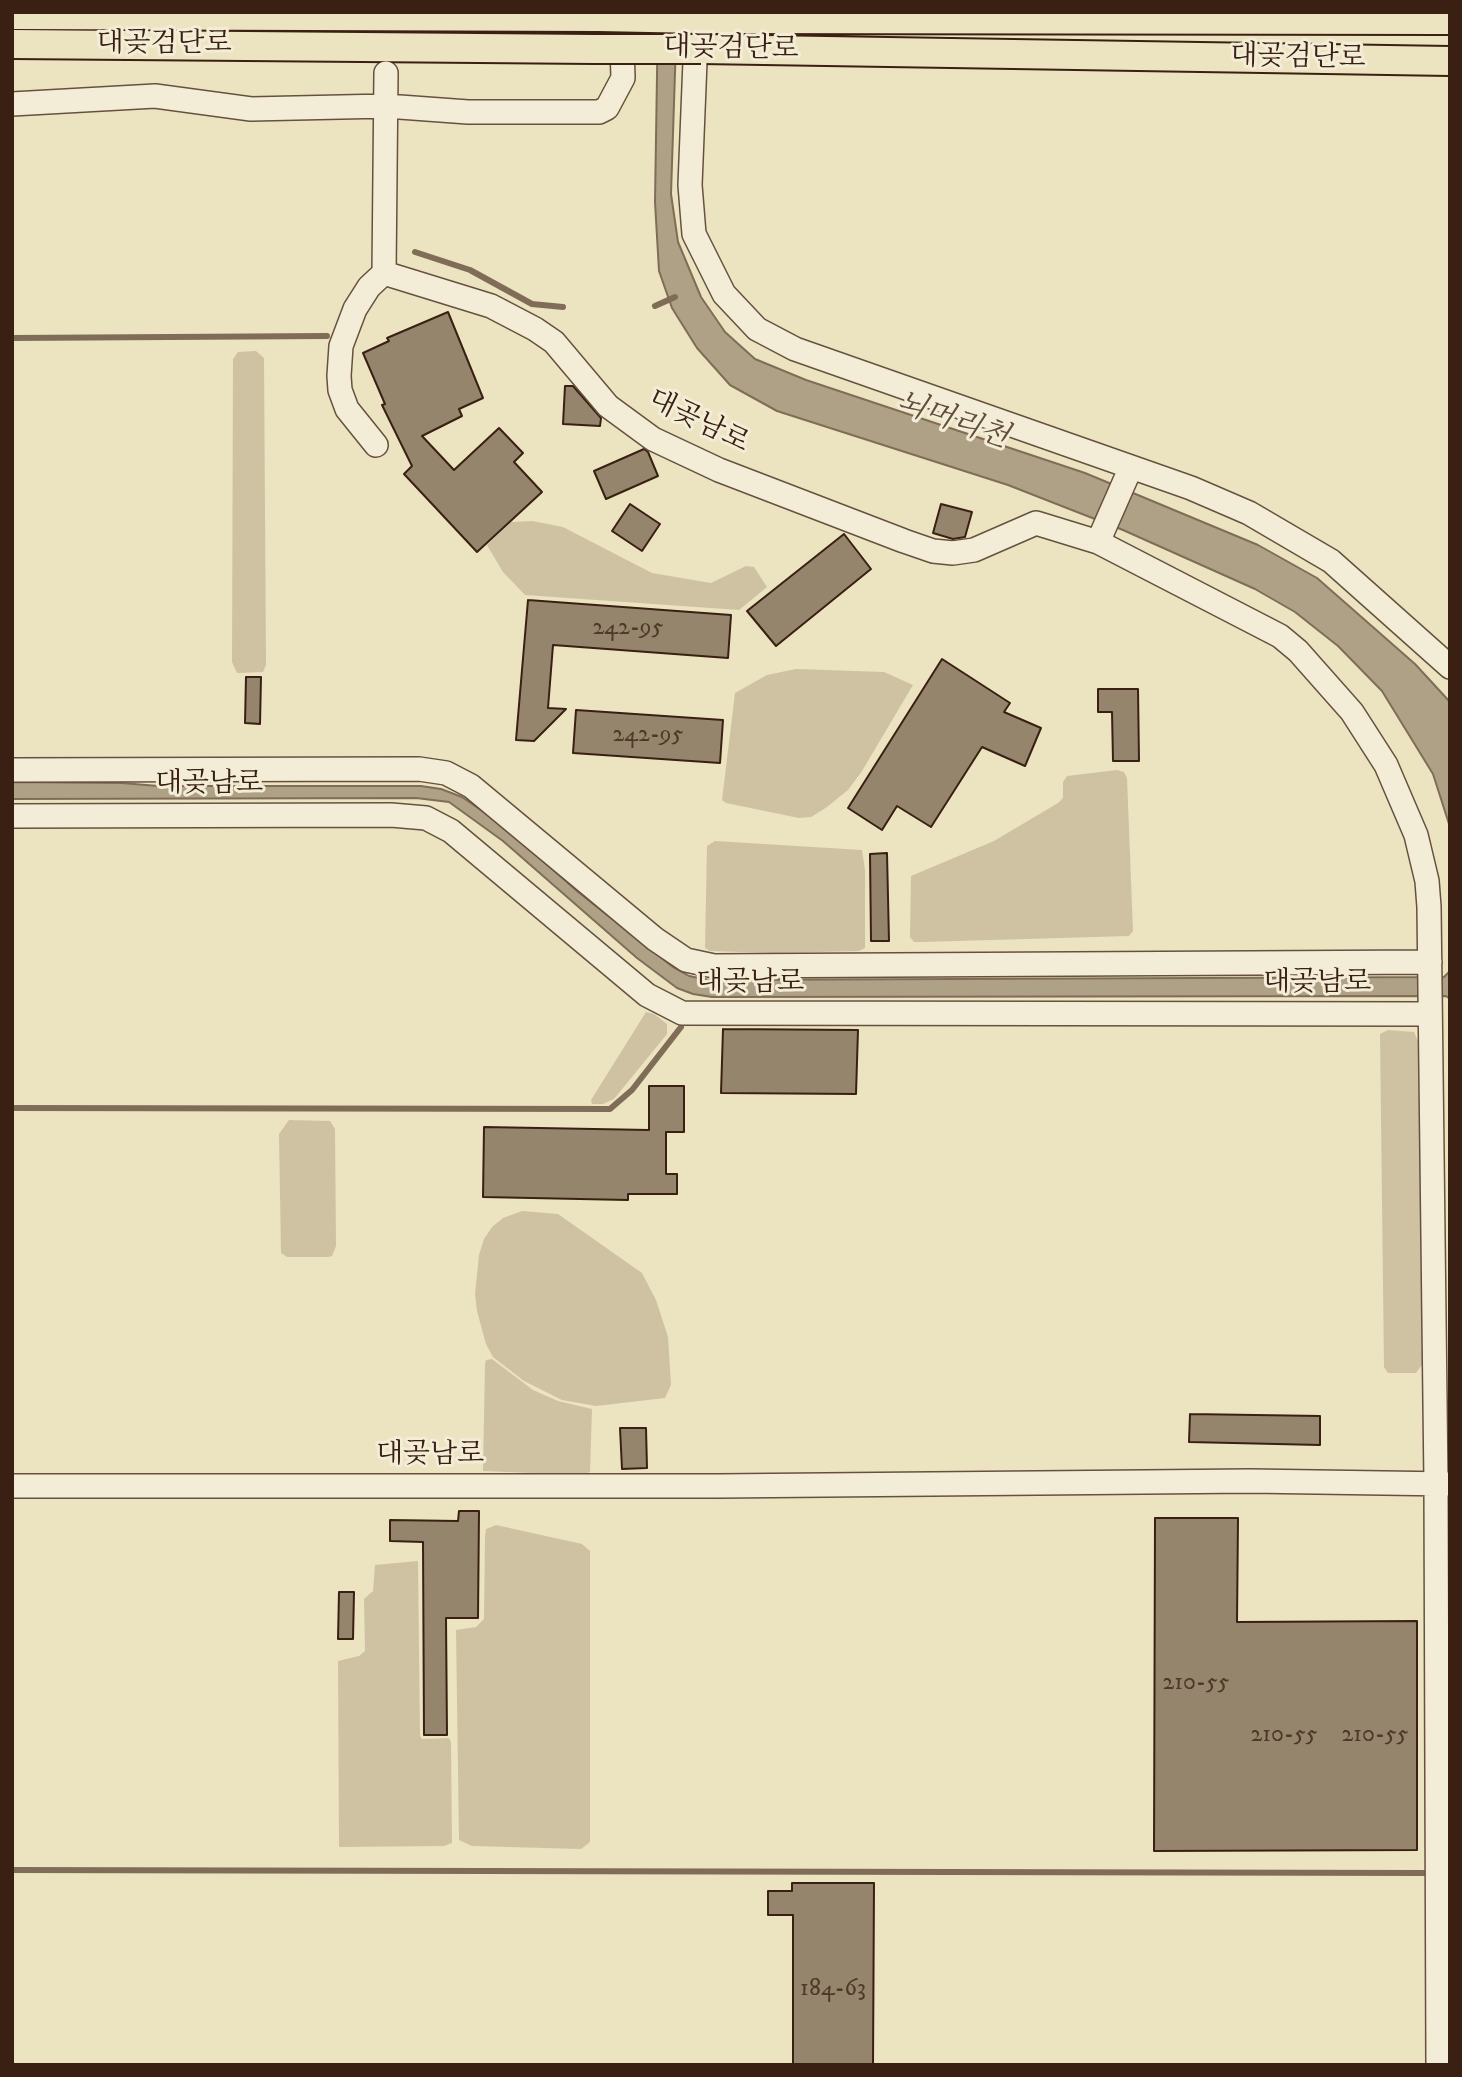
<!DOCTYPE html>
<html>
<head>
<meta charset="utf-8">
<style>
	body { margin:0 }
	#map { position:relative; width:1462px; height:2077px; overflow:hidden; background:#ece3c1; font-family:"IM FELL DW Pica",serif }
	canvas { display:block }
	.frame { position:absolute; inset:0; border:14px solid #392012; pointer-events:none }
</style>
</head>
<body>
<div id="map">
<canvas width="1462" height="2077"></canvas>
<div class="frame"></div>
</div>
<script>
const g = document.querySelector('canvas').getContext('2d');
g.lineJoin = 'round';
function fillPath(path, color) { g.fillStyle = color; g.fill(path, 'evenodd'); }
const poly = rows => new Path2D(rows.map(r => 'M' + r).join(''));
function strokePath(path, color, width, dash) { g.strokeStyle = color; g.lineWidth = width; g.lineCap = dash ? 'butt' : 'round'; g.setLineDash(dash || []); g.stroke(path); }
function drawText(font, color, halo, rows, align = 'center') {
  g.font = font + ' "IM FELL DW Pica","Noto Serif KR",serif'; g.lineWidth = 6; g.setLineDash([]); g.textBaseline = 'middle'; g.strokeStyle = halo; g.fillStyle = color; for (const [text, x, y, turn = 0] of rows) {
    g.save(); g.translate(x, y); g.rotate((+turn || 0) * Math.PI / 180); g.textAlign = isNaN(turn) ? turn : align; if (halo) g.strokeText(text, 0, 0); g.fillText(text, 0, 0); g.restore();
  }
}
const green = poly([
	[256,351,264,358,266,665,263,672,237,673,232,662,233,359,238,352],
	[532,521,563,527,652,573,711,583,746,566,754,567,767,587,739,610,525,595,503,572,487,545,511,522],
	[796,669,884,672,913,685,862,771,848,790,827,807,811,817,799,818,726,803,722,800,735,693,767,675],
	[1117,770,1124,772,1127,778,1133,931,1129,936,923,942,914,942,910,937,911,876,994,841,1058,803,1063,798,1063,782,1067,776],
	[715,841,862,850,865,870,865,948,859,951,775,953,710,951,705,948,707,846],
	[646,1012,654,1014,667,1024,667,1034,614,1099,603,1104,592,1104,591,1100],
	[1388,1030,1414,1032,1419,1044,1422,1365,1416,1373,1388,1373,1384,1367,1380,1034],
	[289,1120,330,1121,335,1129,336,1246,332,1256,328,1257,287,1257,281,1253,279,1134],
	[522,1211,558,1214,642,1273,656,1300,668,1337,671,1385,665,1398,596,1406,562,1400,524,1381,493,1357,486,1344,477,1311,475,1294,479,1255,484,1239,492,1227,503,1218],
	[492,1359,533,1390,558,1401,592,1409,590,1472,582,1475,483,1471,485,1364,486,1360],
	[496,1525,582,1544,590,1551,590,1842,581,1849,472,1846,459,1840,456,1630,476,1627,484,1619,485,1537,486,1529],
	[418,1561,420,1736,422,1739,449,1738,451,1742,452,1843,444,1846,339,1847,338,1661,359,1656,365,1651,364,1599,373,1591,375,1565]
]);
const water = poly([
	[658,12,677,12,671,194,678,242,701,297,725,332,755,359,806,380,1085,473,1258,545,1317,578,1415,664,1450,702,1450,827,1433,774,1382,691,1338,646,1295,612,1255,589,1123,530,1008,485,777,411,730,385,697,348,672,308,659,271,655,202,658,12],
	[12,782,122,783,158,786,421,786,441,789,462,797,504,826,577,891,673,967,689,976,709,980,1444,977,1450,971,1450,999,1446,996,712,997,693,994,677,988,637,958,503,841,449,802,416,798,12,799,12,782]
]);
const stream = poly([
	[415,252,470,270,532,304,563,307],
	[655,306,675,297],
	[12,338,327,336],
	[12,1108,610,1109,632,1090,681,1027],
	[12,1870,1423,1873]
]);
const building = poly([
	[448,312,483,398,459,409,462,416,422,436,454,470,499,428,523,453,514,462,542,492,477,552,404,474,412,466,382,405,385,404,363,353,389,341,387,338,448,312],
	[565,386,573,386,601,418,600,426,563,424,565,386],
	[644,449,648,452,658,476,606,499,594,471,644,449],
	[630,504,660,524,642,551,612,531,630,504],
	[941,504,972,512,965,537,953,539,933,533,941,504],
	[844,534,871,569,776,646,747,611,844,534],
	[528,600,731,615,728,658,553,645,548,708,566,709,534,741,516,740,528,600],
	[942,659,1010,703,1004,712,1041,728,1025,766,982,747,931,827,897,806,882,830,848,808,942,659],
	[246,677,261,677,260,724,245,723,246,677],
	[1098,689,1138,689,1139,761,1113,761,1112,712,1098,712,1098,689],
	[576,710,723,720,720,763,573,753,576,710],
	[887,853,889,941,871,941,870,854,887,853],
	[723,1029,858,1030,856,1094,721,1093,723,1029],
	[649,1086,684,1086,684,1132,666,1132,666,1174,677,1174,677,1194,628,1194,628,1200,483,1197,484,1127,649,1130,649,1086],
	[1190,1414,1320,1416,1320,1445,1189,1442,1190,1414],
	[620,1428,646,1428,647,1468,622,1469,620,1428],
	[459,1511,479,1511,478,1618,446,1618,447,1735,424,1735,423,1542,390,1541,390,1520,458,1521,459,1511],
	[1155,1518,1238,1518,1237,1622,1417,1621,1417,1850,1154,1851,1155,1518],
	[339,1592,354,1592,353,1639,338,1639,339,1592],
	[792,1883,874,1883,873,2065,793,2065,793,1915,768,1915,768,1891,792,1891,792,1883]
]);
const minor = poly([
	[697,12,690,185,694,234,724,294,757,329,795,349,1191,488,1249,513,1331,561,1450,667],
	[12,104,155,96,251,109,386,106,468,112,599,112,607,108,623,78,621,12],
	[384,273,491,306,535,329,554,342,608,406,653,439,719,470,904,541,933,551,953,553,974,550,1036,523,1098,542,1280,636,1298,651,1352,712,1386,765,1416,835,1427,881,1429,907,1436,1484,1438,2065],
	[376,445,347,409,340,390,339,376,341,346,355,309,369,287,384,273,386,73],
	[1098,542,1131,467],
	[12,770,419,769,446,773,471,786,655,939,686,960,714,966,1430,962],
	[12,816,391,815,426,818,451,831,647,995,682,1013,1430,1014],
	[12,1486,719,1486,1250,1481,1450,1484]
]);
const major = poly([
	[12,15,598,17],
	[701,19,1450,20],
	[12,44,595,49],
	[701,49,1450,61]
]);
const majorBridge = poly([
	[598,17,701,19],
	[595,49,701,49]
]);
const numberNames = [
	["242-95",628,629],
	["242-95",648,736],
	["210-55",1196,1684],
	["210-55",1284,1736],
	["210-55",1375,1736],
	["184-63",833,1990]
];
const streetNames = [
	["대곶검단로",164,45],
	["대곶검단로",731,50,1],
	["대곶검단로",1298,59,1],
	["대곶남로",698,423,26],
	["대곶남로",209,785],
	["대곶남로",750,984],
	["대곶남로",1317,984],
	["대곶남로",430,1456]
];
const waterNames = [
	["뇌머리천",952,422,19]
];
fillPath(green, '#cec2a3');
fillPath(water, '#afa186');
strokePath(water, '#806d58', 2);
strokePath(stream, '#806d58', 6);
fillPath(building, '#96856d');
strokePath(building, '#392012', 2);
strokePath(minor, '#66513e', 26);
strokePath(major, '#392012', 32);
strokePath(minor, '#f3edd7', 23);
strokePath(major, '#ece3c1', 28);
strokePath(majorBridge, '#392012', 32, []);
strokePath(majorBridge, '#ece3c1', 28);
drawText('24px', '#503929', null, numberNames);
drawText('28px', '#392012', '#f3edd7', streetNames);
drawText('italic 30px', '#624d3b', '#f3edd7', waterNames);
</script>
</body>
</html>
